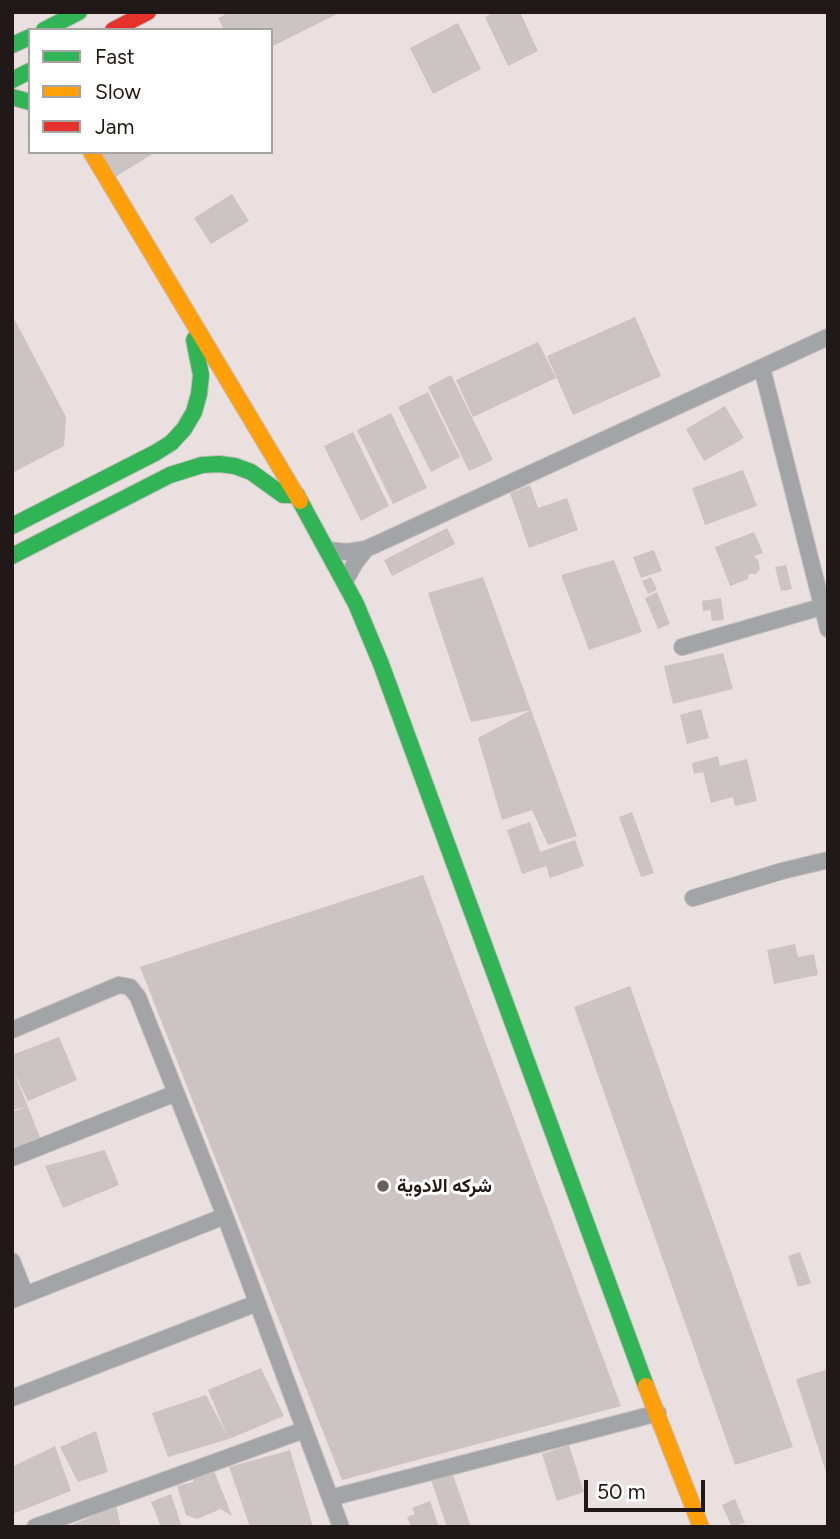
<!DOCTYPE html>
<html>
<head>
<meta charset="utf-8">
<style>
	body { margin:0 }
	#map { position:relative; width:840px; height:1539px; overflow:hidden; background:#ebe0e0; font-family:Figtree,sans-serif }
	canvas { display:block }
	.frame { position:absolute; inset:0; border:14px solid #201918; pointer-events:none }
	.legend { position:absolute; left:28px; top:28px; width:245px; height:126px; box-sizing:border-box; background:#fff; border:2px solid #a6a3a3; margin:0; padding:9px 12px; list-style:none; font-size:21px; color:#201918 }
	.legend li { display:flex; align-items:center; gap:14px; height:35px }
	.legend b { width:35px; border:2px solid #a6a3a3 }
	.scale { position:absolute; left:584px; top:1480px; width:121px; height:32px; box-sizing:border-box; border:4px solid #201918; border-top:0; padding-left:9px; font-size:21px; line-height:24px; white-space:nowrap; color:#201918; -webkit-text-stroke:5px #fff; paint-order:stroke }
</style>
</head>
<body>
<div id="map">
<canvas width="840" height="1539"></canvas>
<div class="frame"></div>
<ul class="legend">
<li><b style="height:9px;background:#30b455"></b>Fast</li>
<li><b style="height:9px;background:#ff9f0a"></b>Slow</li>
<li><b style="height:9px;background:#e5322d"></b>Jam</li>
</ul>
<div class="scale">50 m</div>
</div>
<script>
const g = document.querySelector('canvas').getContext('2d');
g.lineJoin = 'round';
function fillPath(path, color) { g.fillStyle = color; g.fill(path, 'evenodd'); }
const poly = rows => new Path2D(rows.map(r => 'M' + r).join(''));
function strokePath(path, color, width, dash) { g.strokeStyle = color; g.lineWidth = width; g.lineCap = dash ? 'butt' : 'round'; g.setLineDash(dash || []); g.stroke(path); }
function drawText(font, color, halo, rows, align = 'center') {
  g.font = font + ' Figtree,Vazirmatn,sans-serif'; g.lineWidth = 6; g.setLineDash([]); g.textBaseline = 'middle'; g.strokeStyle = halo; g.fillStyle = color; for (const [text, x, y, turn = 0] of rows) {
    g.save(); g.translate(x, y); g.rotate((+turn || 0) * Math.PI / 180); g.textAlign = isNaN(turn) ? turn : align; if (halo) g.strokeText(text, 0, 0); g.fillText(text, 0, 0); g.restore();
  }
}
const building = poly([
	[230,12,341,12,271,47,271,30,224,30,218,18],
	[495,12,520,12,538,51,508,66,485,17],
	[458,23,481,69,433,94,410,48],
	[100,152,156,152,115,177],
	[232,194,249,221,211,244,194,218],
	[12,315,66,417,64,446,12,473],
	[635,317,661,376,573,415,547,356],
	[538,342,556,378,473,417,456,380],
	[451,375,493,460,469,471,428,387],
	[428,392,460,457,431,472,398,407],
	[725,406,744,438,704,461,686,429],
	[391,413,427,488,393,504,357,430],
	[353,432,389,506,361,521,324,446],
	[743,470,757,506,705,525,692,488],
	[530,485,538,508,567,498,578,530,529,548,510,493],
	[447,528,455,544,392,576,384,560],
	[754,532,763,553,754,556,758,560,760,569,756,574,749,574,748,579,730,586,715,547],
	[654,550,662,571,641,578,633,557],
	[614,560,642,632,589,650,561,575],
	[786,565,792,589,781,591,775,567],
	[483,577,531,710,471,722,428,593],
	[651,577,657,590,648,594,642,581],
	[657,592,670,624,658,629,645,598],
	[721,598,724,620,712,621,710,610,703,611,702,601],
	[723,653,733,689,673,704,664,666],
	[701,709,709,738,687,744,680,715],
	[531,710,577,836,548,845,532,810,502,820,478,738],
	[718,756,720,766,747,759,757,801,735,806,733,797,711,803,703,772,694,774,692,763],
	[632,812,654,873,641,877,619,817],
	[530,822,540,852,575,840,584,866,550,878,546,866,522,874,507,830],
	[423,875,621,1406,342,1480,140,967],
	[795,944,798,957,814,954,818,975,774,984,767,950],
	[630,986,793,1447,735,1465,574,1007],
	[59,1037,77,1080,28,1101,14,1072,28,1107,12,1110,12,1055],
	[28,1107,43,1145,12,1157,12,1112],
	[105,1150,119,1185,63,1208,45,1166],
	[800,1252,811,1283,798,1287,788,1256],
	[261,1368,284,1416,229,1439,168,1457,152,1413,206,1395,227,1435,208,1390],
	[828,1369,828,1475,827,1475,796,1379],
	[96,1431,108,1472,78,1482,60,1447],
	[569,1445,584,1492,557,1501,542,1454],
	[55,1446,71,1491,12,1514,12,1467],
	[290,1450,313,1527,250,1527,229,1467],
	[213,1468,232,1516,221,1509,197,1519,186,1515,177,1486,193,1482,194,1475],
	[452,1472,471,1527,447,1527,431,1480],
	[171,1494,182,1527,161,1527,151,1502],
	[735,1499,745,1523,732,1527,722,1505],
	[430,1501,439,1527,411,1527,407,1517,415,1514,412,1508],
	[116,1506,121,1527,67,1527]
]);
const street = poly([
	[762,368,828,629],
	[328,550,347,552,366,549,828,337],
	[345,581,355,563,366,549],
	[682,647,828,605],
	[693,898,782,871,828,860],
	[12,1030,119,985,130,987,138,997,225,1216],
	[12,1158,176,1093],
	[12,1261,25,1294],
	[12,1300,225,1216,341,1527],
	[12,1398,257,1303],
	[330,1498,658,1413],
	[35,1527,304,1430]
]);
const fast = poly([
	[44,30,79,12],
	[12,45,30,37],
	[12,80,30,71],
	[12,97,30,102],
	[300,501,356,604,381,664,646,1386],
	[12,526,155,453,171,443,184,429,194,412,199,394,201,375,194,340,199,333],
	[12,556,170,475,202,465,219,464,235,466,251,472,283,495,297,495]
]);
const slow = poly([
	[91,152,300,501],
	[646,1386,701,1527]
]);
const jam = poly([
	[113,30,148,12]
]);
const markers = [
	[383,1186,7,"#675f5e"]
];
const poiNames = [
	["شركه الادوية",397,1186]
];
fillPath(building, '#ccc3c3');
strokePath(street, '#c6bdbd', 18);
strokePath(fast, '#c6bdbd', 18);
strokePath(slow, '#c6bdbd', 18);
strokePath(jam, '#c6bdbd', 18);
strokePath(street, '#a3a4a7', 16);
strokePath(fast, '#30b455', 16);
strokePath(slow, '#ff9f0a', 16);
strokePath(jam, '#e5322d', 16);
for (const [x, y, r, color] of markers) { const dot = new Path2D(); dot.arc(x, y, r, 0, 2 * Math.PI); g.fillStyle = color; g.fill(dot); strokePath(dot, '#fff', 2.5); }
drawText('bold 19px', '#201918', '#fff', poiNames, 'left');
</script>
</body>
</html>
